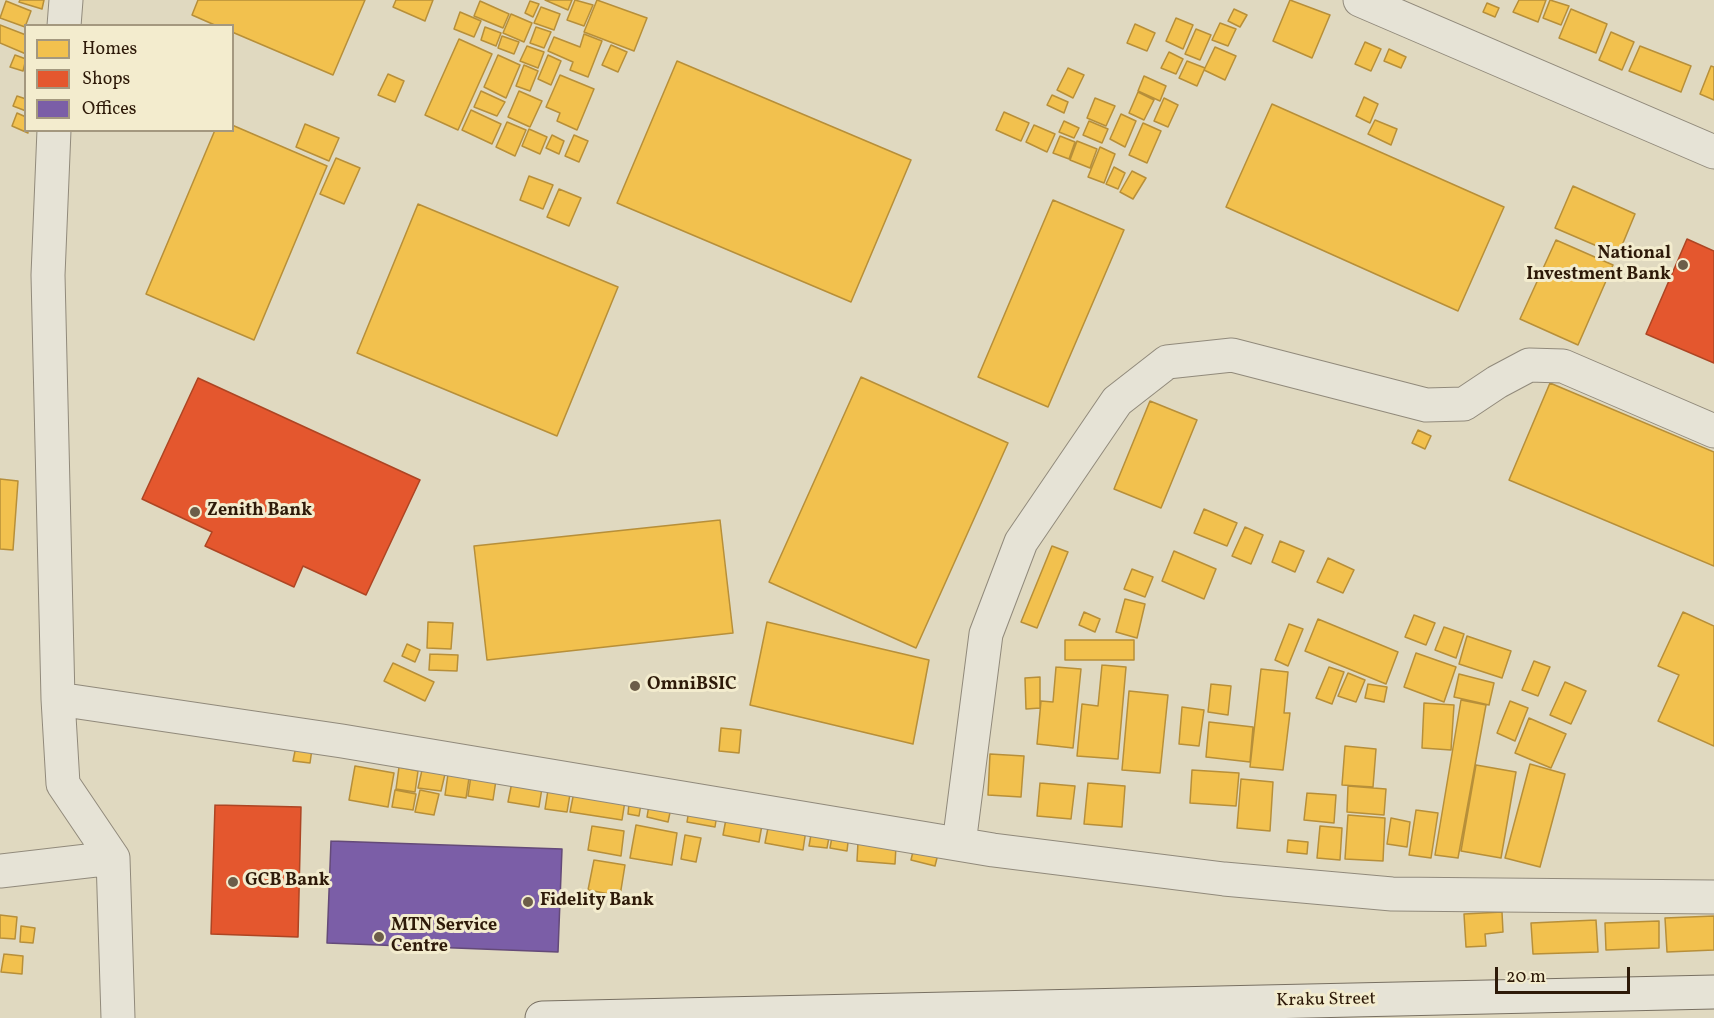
<!DOCTYPE html>
<html>
<head>
<meta charset="utf-8">
<style>
	body { margin:0 }
	#map { position:relative; width:1714px; height:1018px; overflow:hidden; background:#e0d9c0; font-family:Vollkorn,serif }
	canvas { display:block }
	.legend { position:absolute; left:24px; top:24px; width:210px; height:108px; box-sizing:border-box; background:#f3ecce; border:2px solid #a4987f; margin:0; padding:8px 10px; list-style:none; font-size:18px; color:#2e1a09 }
	.legend li { display:flex; align-items:center; gap:12px; height:30px }
	.legend b { width:30px; border:2px solid #a4987f }
	.scale { position:absolute; left:1495px; top:967px; width:135px; height:27px; box-sizing:border-box; border:3px solid #2e1a09; border-top:0; padding-left:8px; font-size:18px; line-height:21px; white-space:nowrap; color:#2e1a09; -webkit-text-stroke:4px #f3ecce; paint-order:stroke }
</style>
</head>
<body>
<div id="map">
<canvas width="1714" height="1018"></canvas>
<ul class="legend">
<li><b style="height:16px;background:#f2c14e"></b>Homes</li>
<li><b style="height:16px;background:#e4572e"></b>Shops</li>
<li><b style="height:16px;background:#7b5ea7"></b>Offices</li>
</ul>
<div class="scale">20 m</div>
</div>
<script>
const g = document.querySelector('canvas').getContext('2d');
g.lineJoin = 'round';
function fillPath(path, color) { g.fillStyle = color; g.fill(path, 'evenodd'); }
const poly = rows => new Path2D(rows.map(r => 'M' + r).join(''));
function strokePath(path, color, width, dash) { g.strokeStyle = color; g.lineWidth = width; g.lineCap = dash ? 'butt' : 'round'; g.setLineDash(dash || []); g.stroke(path); }
function drawText(font, color, halo, rows, align = 'center') {
  g.font = font + ' Vollkorn,serif'; g.lineWidth = 6; g.setLineDash([]); g.textBaseline = 'middle'; g.strokeStyle = halo; g.fillStyle = color; for (const [text, x, y, turn = 0] of rows) {
    g.save(); g.translate(x, y); g.rotate((+turn || 0) * Math.PI / 180); g.textAlign = isNaN(turn) ? turn : align; if (halo) g.strokeText(text, 0, 0); g.fillText(text, 0, 0); g.restore();
  }
}
const homes = poly([
	[20,0,44,0,42,9,19,2,20,0],
	[198,0,365,0,333,75,232,32,232,26,217,26,192,15,198,0],
	[396,0,433,0,425,21,393,7,396,0],
	[545,0,572,0,568,10,545,0],
	[575,0,593,5,584,26,567,20,575,0],
	[597,0,647,18,634,51,584,32,597,0],
	[1290,0,1330,15,1312,58,1273,41,1290,0],
	[1519,0,1546,0,1538,22,1513,12,1519,0],
	[1550,0,1569,6,1561,25,1543,18,1550,0],
	[6,1,31,11,25,27,0,18,6,1],
	[480,1,509,14,503,28,474,16,480,1],
	[530,1,539,4,533,17,525,13,530,1],
	[1487,3,1499,8,1495,17,1483,12,1487,3],
	[541,7,560,14,554,30,534,23,541,7],
	[1234,9,1247,15,1240,27,1228,21,1234,9],
	[1571,9,1607,24,1596,53,1559,38,1571,9],
	[460,12,481,21,474,37,454,29,460,12],
	[511,14,532,23,524,42,503,33,511,14],
	[1176,18,1193,25,1183,49,1166,41,1176,18],
	[1220,23,1236,29,1228,46,1212,40,1220,23],
	[1135,24,1155,33,1147,51,1127,43,1135,24],
	[0,25,26,35,26,54,0,43,0,25],
	[485,27,501,33,496,46,481,40,485,27],
	[536,27,551,32,544,48,530,43,536,27],
	[1196,29,1211,35,1200,60,1185,54,1196,29],
	[1611,32,1634,42,1622,70,1599,60,1611,32],
	[584,34,602,41,588,77,570,70,573,62,548,51,554,37,580,47,584,34],
	[502,36,519,42,514,54,498,48,502,36],
	[459,39,492,54,458,130,425,115,459,39],
	[1365,42,1381,49,1371,71,1355,64,1365,42],
	[611,45,627,52,618,72,602,65,611,45],
	[527,46,544,52,538,68,520,61,527,46],
	[1640,46,1691,66,1681,92,1629,71,1640,46],
	[1215,47,1236,56,1225,80,1204,70,1215,47],
	[1389,49,1406,57,1401,68,1384,61,1389,49],
	[1169,52,1183,59,1176,74,1161,68,1169,52],
	[15,55,26,59,23,71,10,67,15,55],
	[498,55,520,65,506,98,484,87,498,55],
	[548,55,561,61,551,85,538,79,548,55],
	[677,61,911,160,851,302,617,203,677,61],
	[1187,61,1205,68,1197,86,1179,78,1187,61],
	[524,65,538,71,530,91,516,86,524,65],
	[1711,66,1714,67,1714,100,1700,94,1711,66],
	[1068,68,1084,75,1073,98,1057,90,1068,68],
	[388,74,404,81,395,102,378,95,388,74],
	[560,75,594,89,577,130,557,121,560,113,546,107,560,75],
	[1144,76,1166,86,1160,101,1138,91,1144,76],
	[481,91,505,102,497,116,474,107,481,91],
	[519,91,542,101,530,127,508,117,519,91],
	[1138,92,1154,100,1144,120,1129,113,1138,92],
	[1052,95,1068,102,1064,113,1047,105,1052,95],
	[17,96,26,99,26,111,13,106,17,96],
	[1364,97,1378,104,1370,123,1356,116,1364,97],
	[1095,98,1115,106,1106,126,1087,118,1095,98],
	[1164,98,1178,105,1168,127,1154,121,1164,98],
	[1272,104,1504,207,1458,311,1226,207,1272,104],
	[471,110,501,124,492,144,462,130,471,110],
	[1004,112,1029,123,1021,141,996,130,1004,112],
	[17,113,26,117,28,133,12,126,17,113],
	[1121,114,1136,121,1125,147,1110,139,1121,114],
	[1375,120,1397,129,1391,145,1368,134,1375,120],
	[1064,121,1079,128,1074,138,1059,132,1064,121],
	[1089,121,1108,129,1102,143,1083,135,1089,121],
	[507,122,526,130,515,156,496,147,507,122],
	[1143,123,1161,131,1147,163,1129,155,1143,123],
	[305,124,339,138,329,161,296,147,305,124],
	[232,125,327,166,254,340,146,294,215,130,232,130,232,125],
	[1034,125,1055,134,1047,152,1026,142,1034,125],
	[529,129,547,137,540,154,522,146,529,129],
	[552,135,564,141,559,154,546,148,552,135],
	[574,135,588,141,579,162,565,156,574,135],
	[1060,136,1075,142,1069,159,1053,153,1060,136],
	[1077,141,1097,149,1090,168,1070,160,1077,141],
	[1100,147,1115,154,1104,183,1088,177,1100,147],
	[336,158,360,168,344,204,320,194,336,158],
	[1114,167,1125,173,1118,189,1106,184,1114,167],
	[1132,171,1146,178,1133,199,1120,192,1132,171],
	[529,176,553,185,543,209,520,200,529,176],
	[1573,186,1635,214,1618,255,1555,228,1573,186],
	[559,189,581,198,569,226,547,217,559,189],
	[1053,200,1124,230,1048,407,978,377,1053,200],
	[418,204,618,287,557,436,357,353,418,204],
	[1556,240,1613,265,1578,345,1520,319,1556,240],
	[861,377,1008,443,916,648,769,582,861,377],
	[1550,383,1714,452,1714,566,1509,480,1550,383],
	[1150,401,1197,420,1161,508,1114,489,1150,401],
	[1418,430,1431,436,1425,449,1412,443,1418,430],
	[0,479,18,481,13,550,0,549,0,479],
	[1204,509,1237,523,1227,546,1194,533,1204,509],
	[720,520,733,633,487,660,474,546,720,520],
	[1245,527,1263,535,1251,564,1232,556,1245,527],
	[1280,541,1304,551,1295,572,1272,562,1280,541],
	[1052,546,1068,552,1037,628,1021,622,1052,546],
	[1174,551,1216,569,1204,599,1162,581,1174,551],
	[1328,558,1354,570,1343,593,1317,582,1328,558],
	[1132,569,1153,577,1145,597,1124,589,1132,569],
	[1125,599,1145,604,1137,638,1116,632,1125,599],
	[1084,612,1100,619,1095,632,1079,625,1084,612],
	[1683,612,1714,626,1714,746,1658,721,1679,675,1658,666,1683,612],
	[1414,615,1435,623,1426,645,1405,637,1414,615],
	[1318,619,1398,652,1386,684,1305,651,1318,619],
	[428,622,453,623,451,649,427,648,428,622],
	[767,622,929,660,913,744,750,705,767,622],
	[1289,624,1303,629,1288,666,1275,660,1289,624],
	[1444,627,1464,634,1456,658,1435,650,1444,627],
	[1467,636,1511,651,1502,678,1459,664,1467,636],
	[1065,640,1134,640,1134,660,1065,660,1065,640],
	[407,644,420,650,415,662,402,656,407,644],
	[1416,653,1456,667,1444,702,1404,687,1416,653],
	[430,654,458,655,457,671,429,670,430,654],
	[1534,661,1550,667,1538,696,1522,690,1534,661],
	[393,663,434,682,425,701,384,681,393,663],
	[1102,665,1126,667,1118,759,1077,756,1082,704,1098,706,1102,665],
	[1056,667,1081,669,1073,748,1037,744,1041,701,1053,702,1056,667],
	[1329,667,1344,672,1332,704,1316,698,1329,667],
	[1261,669,1288,672,1284,713,1290,713,1283,770,1250,767,1261,669],
	[1348,673,1365,680,1356,702,1338,696,1348,673],
	[1459,674,1494,683,1489,705,1454,697,1459,674],
	[1040,677,1040,708,1026,709,1025,678,1040,677],
	[1565,682,1586,691,1571,724,1550,715,1565,682],
	[1211,684,1231,686,1228,715,1208,712,1211,684],
	[1368,684,1387,687,1384,702,1365,698,1368,684],
	[1129,691,1168,695,1160,773,1122,770,1129,691],
	[1461,700,1486,705,1458,858,1435,855,1461,700],
	[1510,701,1528,708,1515,741,1497,733,1510,701],
	[1424,703,1454,705,1451,750,1422,748,1424,703],
	[1182,707,1204,710,1199,746,1179,744,1182,707],
	[1529,718,1566,734,1551,768,1515,753,1529,718],
	[1209,722,1253,727,1250,762,1206,757,1209,722],
	[721,728,741,730,739,753,719,751,721,728],
	[296,746,312,749,310,763,293,761,296,746],
	[1345,746,1376,749,1373,787,1342,785,1345,746],
	[990,754,1024,756,1021,797,988,795,990,754],
	[1530,764,1565,774,1540,867,1505,858,1530,764],
	[1476,765,1516,772,1501,858,1461,851,1476,765],
	[355,766,394,773,388,807,349,800,355,766],
	[399,767,418,771,415,792,396,789,399,767],
	[422,770,445,774,441,791,418,788,422,770],
	[1192,770,1239,773,1236,806,1190,803,1192,770],
	[448,774,469,778,466,798,445,795,448,774],
	[471,776,496,780,493,800,468,796,471,776],
	[1241,779,1273,782,1270,831,1237,828,1241,779],
	[512,782,542,788,539,807,508,802,512,782],
	[1040,783,1075,786,1071,819,1037,816,1040,783],
	[1088,783,1125,786,1122,827,1084,824,1088,783],
	[1348,786,1386,789,1384,815,1347,812,1348,786],
	[395,790,416,794,413,810,392,807,395,790],
	[420,790,439,794,434,815,415,812,420,790],
	[548,790,570,794,567,812,545,809,548,790],
	[574,792,625,801,622,820,570,812,574,792],
	[1307,793,1336,795,1334,823,1304,820,1307,793],
	[629,803,641,804,639,816,628,814,629,803],
	[690,803,718,808,715,827,687,822,690,803],
	[649,805,671,808,668,822,647,817,649,805],
	[1416,810,1438,813,1431,858,1409,855,1416,810],
	[1348,815,1385,818,1383,861,1345,859,1348,815],
	[1391,818,1410,822,1407,847,1387,844,1391,818],
	[726,819,762,825,759,842,723,835,726,819],
	[769,823,806,830,803,850,765,843,769,823],
	[636,825,677,833,672,865,630,858,636,825],
	[592,826,624,831,621,856,588,850,592,826],
	[1320,826,1342,828,1340,860,1317,858,1320,826],
	[812,829,830,832,827,848,809,846,812,829],
	[833,831,849,834,847,851,830,848,833,831],
	[685,835,701,838,696,862,681,859,685,835],
	[1288,840,1308,842,1307,854,1287,852,1288,840],
	[858,842,896,846,895,864,857,861,858,842],
	[914,847,938,854,935,866,911,860,914,847],
	[594,860,625,865,620,896,588,890,594,860],
	[1502,912,1503,932,1485,934,1486,946,1466,947,1464,914,1502,912],
	[0,915,17,917,15,939,0,938,0,915],
	[1714,916,1714,950,1667,952,1665,918,1714,916],
	[1596,920,1598,952,1533,954,1531,923,1596,920],
	[1659,921,1659,948,1606,950,1605,923,1659,921],
	[21,926,35,928,33,943,20,942,21,926],
	[4,954,23,956,22,974,1,972,4,954]
]);
const shops = poly([
	[1687,239,1714,251,1714,363,1646,334,1687,239],
	[198,378,420,480,366,595,303,566,294,587,205,546,212,532,142,499,198,378],
	[215,805,301,807,298,937,211,934,215,805]
]);
const offices = poly([
	[331,841,562,849,558,952,327,943,331,841]
]);
const street = poly([
	[1360,0,1714,152],
	[64,26,66,0],
	[54,130,48,275,58,699],
	[959,844,986,634,1021,542,1117,401,1167,362,1232,355,1426,405,1464,404,1497,382,1529,365,1563,366,1714,431],
	[113,858,63,784,58,699,342,741,993,850,1224,879,1392,894,1714,897],
	[0,871,113,858,118,1018]
]);
const secondary = poly([
	[542,1018,1714,992]
]);
const markers = [
	[1683,265,6,"#6c5d49"],
	[195,512,6,"#6c5d49"],
	[635,686,6,"#6c5d49"],
	[233,882,6,"#6c5d49"],
	[528,902,6,"#6c5d49"],
	[379,937,6,"#6c5d49"]
];
const poiNames = [
	["National",1671,255,"right"],
	["Investment Bank",1671,276,"right"],
	["Zenith Bank",207,512],
	["OmniBSIC",647,686],
	["GCB Bank",245,882],
	["Fidelity Bank",540,902],
	["MTN Service",391,927],
	["Centre",391,948]
];
const streetNames = [
	["Kraku Street",1326,1001,-1]
];
fillPath(homes, '#f2c14e');
strokePath(homes, '#b78f39', 1.5);
fillPath(shops, '#e4572e');
strokePath(shops, '#ad4523', 1.5);
fillPath(offices, '#7b5ea7');
strokePath(offices, '#644a78', 1.5);
strokePath(street, '#918a7b', 35);
strokePath(secondary, '#787062', 35);
strokePath(street, '#e6e3d6', 33);
strokePath(secondary, '#e6e3d6', 33);
for (const [x, y, r, color] of markers) { const dot = new Path2D(); dot.arc(x, y, r, 0, 2 * Math.PI); g.fillStyle = color; g.fill(dot); strokePath(dot, '#f3ecce', 2); }
drawText('bold 18px', '#2e1a09', '#f3ecce', poiNames, 'left');
drawText('18px', '#2e1a09', '#f3ecce', streetNames);
</script>
</body>
</html>
